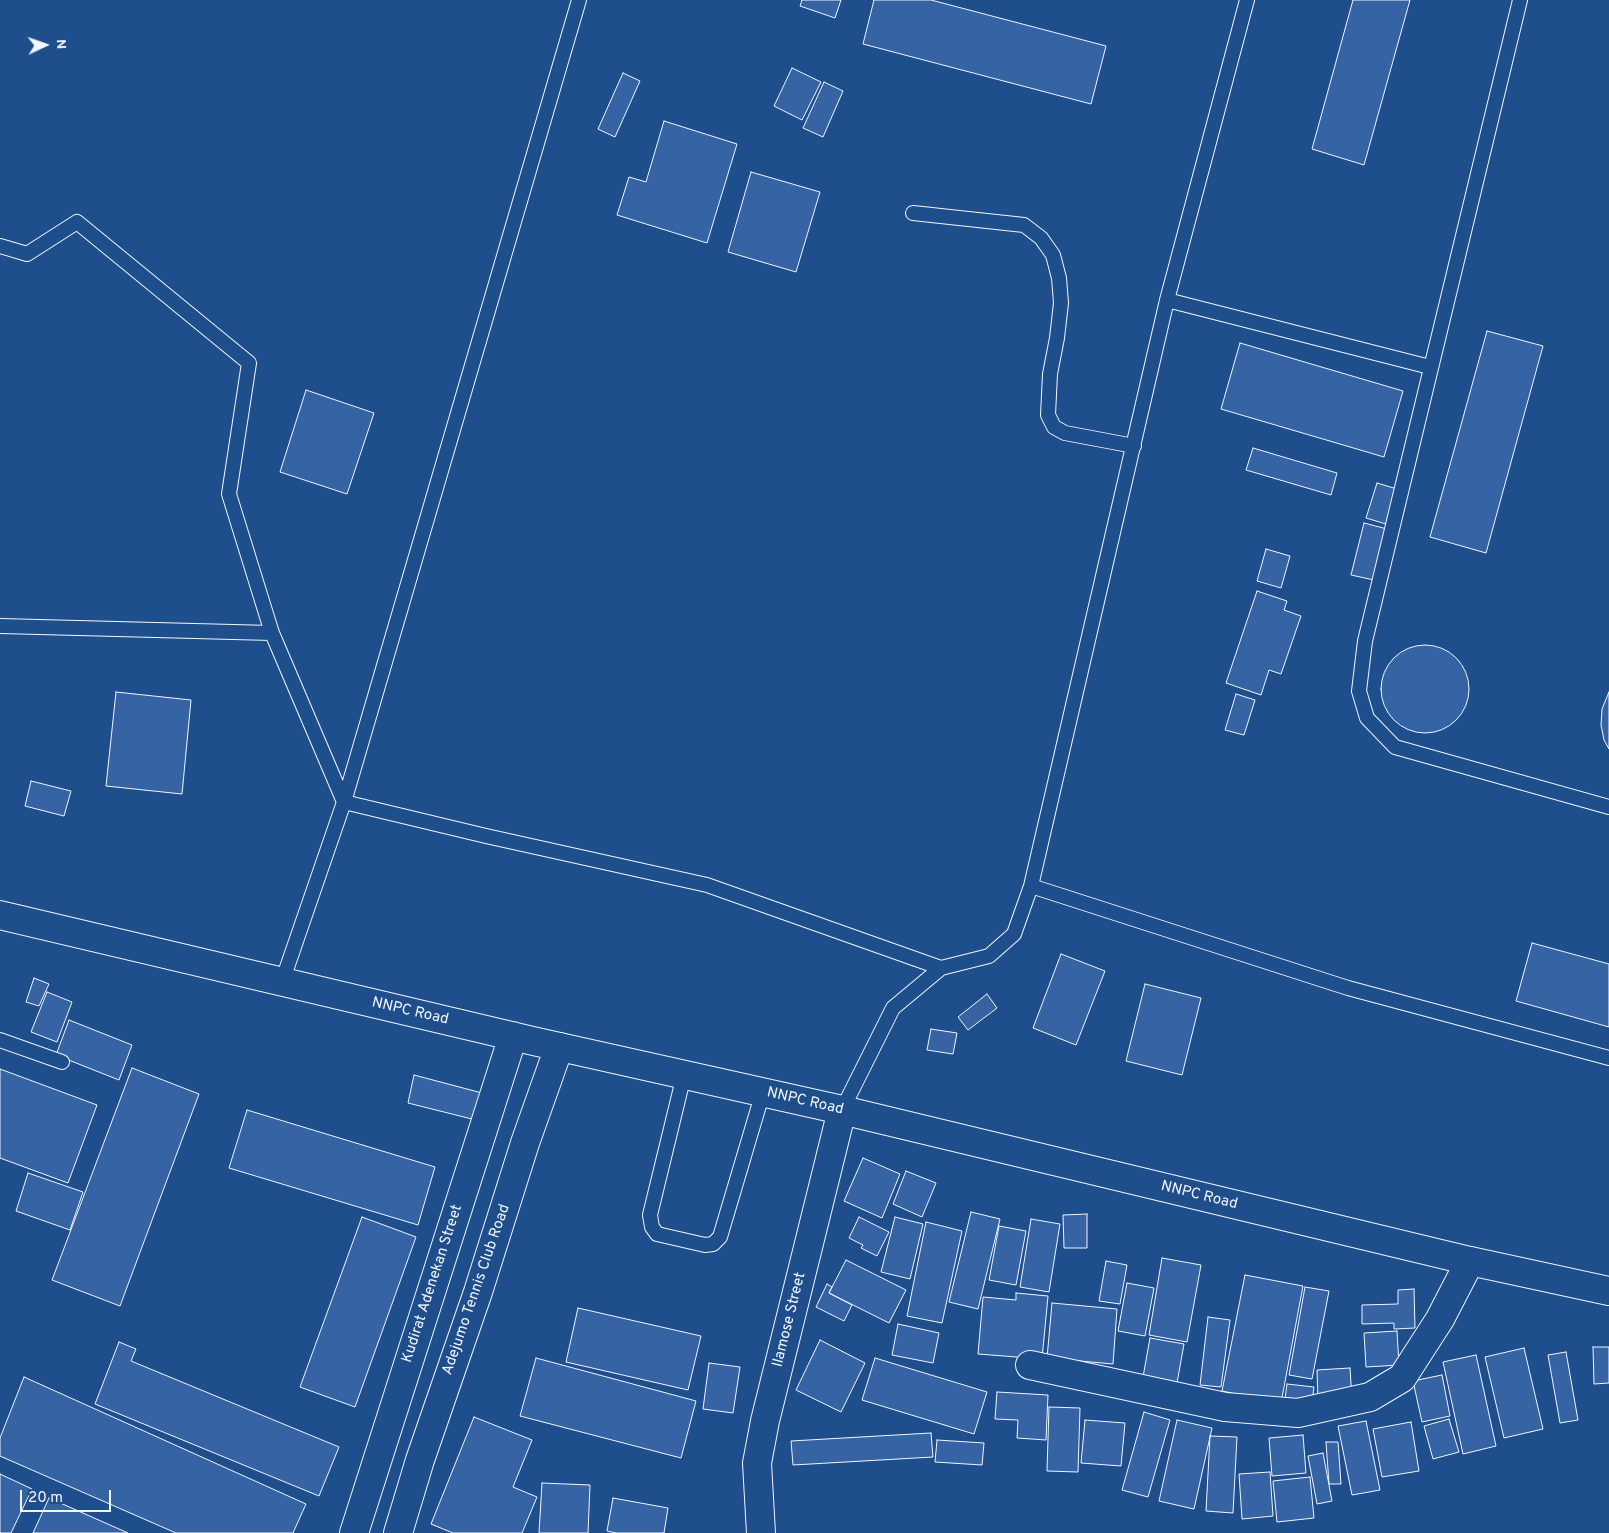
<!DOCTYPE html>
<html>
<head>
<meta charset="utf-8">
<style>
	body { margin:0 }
	#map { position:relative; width:1609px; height:1533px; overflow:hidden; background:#1f4e8c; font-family:Overpass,sans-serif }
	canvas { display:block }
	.north { position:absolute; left:20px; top:20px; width:50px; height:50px; -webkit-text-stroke:4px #1f4e8c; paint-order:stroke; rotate:87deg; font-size:14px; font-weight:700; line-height:20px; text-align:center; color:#f2f6ff }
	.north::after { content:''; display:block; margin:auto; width:18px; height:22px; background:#f2f6ff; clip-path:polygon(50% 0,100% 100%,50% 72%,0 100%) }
	.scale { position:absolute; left:20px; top:1490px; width:91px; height:22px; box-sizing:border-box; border:2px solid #f2f6ff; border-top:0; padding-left:6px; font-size:15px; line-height:18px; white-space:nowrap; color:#f2f6ff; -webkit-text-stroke:4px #1f4e8c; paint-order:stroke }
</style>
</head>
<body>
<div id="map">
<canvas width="1609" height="1533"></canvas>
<div class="north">N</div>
<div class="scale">20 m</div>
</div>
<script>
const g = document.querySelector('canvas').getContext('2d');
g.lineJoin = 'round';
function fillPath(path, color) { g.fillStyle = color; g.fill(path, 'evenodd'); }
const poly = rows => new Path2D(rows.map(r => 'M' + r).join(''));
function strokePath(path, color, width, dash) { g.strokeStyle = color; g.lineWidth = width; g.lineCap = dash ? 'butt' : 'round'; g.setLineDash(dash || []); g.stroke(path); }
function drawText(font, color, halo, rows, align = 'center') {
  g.font = font + ' Overpass,sans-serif'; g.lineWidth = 4; g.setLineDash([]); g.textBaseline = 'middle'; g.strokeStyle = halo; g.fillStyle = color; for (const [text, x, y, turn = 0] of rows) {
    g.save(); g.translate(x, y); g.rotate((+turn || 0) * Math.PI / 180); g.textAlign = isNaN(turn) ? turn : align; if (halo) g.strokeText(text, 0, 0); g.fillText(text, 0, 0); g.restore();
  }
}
const building = poly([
	[802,0,841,0,835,18,800,6,802,0],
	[874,0,931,0,1106,46,1091,104,863,44,874,0],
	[1353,0,1410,0,1364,165,1312,149,1353,0],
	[792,68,821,82,802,120,774,106,792,68],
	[623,73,640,81,615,137,598,129,623,73],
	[824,82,843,91,823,137,803,128,824,82],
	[664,121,737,144,707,243,617,215,629,177,646,182,664,121],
	[751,172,820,192,796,272,728,252,751,172],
	[1487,331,1543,346,1486,553,1430,537,1487,331],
	[1240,343,1403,391,1384,457,1221,409,1240,343],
	[306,390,374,413,347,494,280,472,306,390],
	[1253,448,1337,473,1331,495,1246,470,1253,448],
	[1377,483,1397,489,1386,524,1366,518,1377,483],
	[1364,523,1387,529,1374,580,1351,575,1364,523],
	[1266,549,1290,556,1281,588,1257,581,1266,549],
	[1257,591,1287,601,1284,610,1301,616,1281,674,1269,670,1261,695,1226,683,1257,591],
	'1381 689a44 44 0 1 1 88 0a44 44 0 1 1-88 0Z',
	[116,692,191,700,182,794,106,786,116,692],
	[1609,692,1609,749,1604,740,1601,725,1602,709,1609,692],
	[1236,694,1255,700,1244,735,1225,730,1236,694],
	[31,781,71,791,64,816,25,806,31,781],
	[1532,943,1609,964,1609,1027,1516,1001,1532,943],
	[1061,954,1105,971,1076,1045,1033,1028,1061,954],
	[34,978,49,984,39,1006,26,1002,34,978],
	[1145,984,1201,998,1182,1075,1126,1061,1145,984],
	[47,992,72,1002,57,1042,31,1032,47,992],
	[987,994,997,1008,968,1030,958,1017,987,994],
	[69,1020,132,1045,119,1080,56,1055,69,1020],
	[931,1029,957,1033,953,1054,927,1050,931,1029],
	[132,1068,199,1094,120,1306,52,1280,132,1068],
	[0,1069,97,1105,68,1183,0,1158,0,1069],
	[414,1075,482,1093,476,1120,408,1103,414,1075],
	[247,1110,435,1167,418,1225,229,1168,247,1110],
	[863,1158,900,1174,882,1218,844,1201,863,1158],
	[906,1171,936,1183,922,1217,893,1204,906,1171],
	[28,1173,83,1192,70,1230,16,1211,28,1173],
	[971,1212,1000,1219,978,1309,949,1302,971,1212],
	[1087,1214,1087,1248,1064,1248,1063,1215,1087,1214],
	[362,1217,416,1237,355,1407,300,1387,362,1217],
	[859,1217,889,1232,877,1256,861,1248,863,1245,849,1238,859,1217],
	[895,1217,923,1224,910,1279,881,1272,895,1217],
	[1031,1219,1060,1224,1049,1292,1020,1287,1031,1219],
	[926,1222,962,1231,942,1323,907,1316,926,1222],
	[999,1226,1026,1231,1016,1285,989,1280,999,1226],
	[1162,1258,1201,1265,1187,1342,1149,1335,1162,1258],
	[846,1260,906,1290,889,1323,829,1293,846,1260],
	[1106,1261,1127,1265,1120,1304,1099,1301,1106,1261],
	[1245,1275,1303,1286,1281,1403,1222,1391,1245,1275],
	[1127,1283,1154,1288,1145,1336,1118,1331,1127,1283],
	[827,1284,832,1287,829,1293,852,1305,844,1321,816,1307,827,1284],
	[1305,1287,1329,1291,1312,1379,1289,1375,1305,1287],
	[1414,1289,1415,1328,1394,1329,1394,1323,1362,1324,1362,1305,1398,1304,1398,1290,1414,1289],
	[1016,1293,1048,1296,1042,1359,978,1354,983,1297,1016,1300,1016,1293],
	[1052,1303,1117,1309,1113,1364,1047,1358,1052,1303],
	[578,1308,701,1336,688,1390,566,1362,578,1308],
	[1208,1317,1230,1320,1221,1387,1200,1385,1208,1317],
	[898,1324,939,1333,933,1363,892,1355,898,1324],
	[1397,1331,1399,1365,1366,1367,1364,1333,1397,1331],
	[1150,1338,1184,1344,1177,1383,1143,1377,1150,1338],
	[820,1340,865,1363,841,1412,796,1390,820,1340],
	[119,1342,136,1349,131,1361,339,1447,319,1496,95,1404,119,1342],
	[1593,1347,1609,1347,1609,1383,1594,1384,1593,1347],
	[1524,1348,1543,1429,1504,1438,1485,1357,1524,1348],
	[1566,1352,1578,1420,1560,1423,1548,1355,1566,1352],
	[1476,1355,1496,1446,1463,1454,1443,1362,1476,1355],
	[536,1358,696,1401,681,1458,520,1416,536,1358],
	[875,1358,987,1392,974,1434,862,1400,875,1358],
	[709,1363,740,1367,733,1413,703,1409,709,1363],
	[1350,1368,1352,1400,1318,1401,1317,1370,1350,1368],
	[1442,1375,1450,1416,1422,1422,1413,1381,1442,1375],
	[24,1377,306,1504,293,1533,176,1533,0,1456,0,1438,24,1377],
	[1287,1384,1314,1387,1311,1410,1284,1407,1287,1384],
	[997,1392,1048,1395,1046,1440,1017,1438,1018,1420,995,1419,997,1392],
	[1049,1407,1080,1408,1078,1472,1047,1471,1049,1407],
	[1144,1412,1170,1420,1148,1497,1122,1490,1144,1412],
	[474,1417,532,1440,513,1487,537,1497,522,1533,453,1533,431,1524,474,1417],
	[1449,1419,1459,1452,1433,1459,1424,1426,1449,1419],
	[1085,1420,1125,1423,1121,1466,1081,1463,1085,1420],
	[1177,1420,1212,1428,1194,1509,1159,1501,1177,1420],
	[1366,1421,1380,1490,1352,1495,1338,1426,1366,1421],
	[1411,1422,1419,1471,1382,1477,1373,1429,1411,1422],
	[931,1433,933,1457,793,1465,791,1441,931,1433],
	[1303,1435,1306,1473,1272,1476,1269,1438,1303,1435],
	[1210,1436,1237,1437,1233,1513,1206,1511,1210,1436],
	[937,1440,984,1443,982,1465,935,1462,937,1440],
	[1326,1442,1338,1442,1341,1484,1329,1484,1326,1442],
	[1323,1453,1332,1501,1317,1504,1308,1456,1323,1453],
	[1270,1472,1273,1516,1242,1519,1239,1474,1270,1472],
	[0,1474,32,1489,11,1533,0,1533,0,1474],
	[1310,1477,1314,1518,1277,1522,1273,1481,1310,1477],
	[542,1483,590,1485,588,1533,539,1533,542,1483],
	[49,1498,128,1533,33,1533,49,1498],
	[613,1498,668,1508,664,1533,616,1533,607,1531,613,1498]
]);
const lane = poly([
	[1520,0,1365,641,1359,691,1367,718,1395,747,1609,807],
	[913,213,1024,225,1041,238,1053,255,1059,278,1061,303,1057,338,1050,374,1048,415,1054,427,1065,433,1134,446],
	[0,246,27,254,77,222,249,363,229,494,272,633,344,802,486,836,707,885,941,968],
	[1167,300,1430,367],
	[0,626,272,633],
	[1031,886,1348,988,1609,1058],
	[282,982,344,802,579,0],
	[0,1040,62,1062],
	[684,1075,650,1215,652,1227,657,1234,705,1245,713,1244,720,1237,763,1092],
	[842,1110,893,1008,941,968,989,956,1014,934,1031,886,1167,300,1247,0]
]);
const street = poly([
	[1030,1365,1225,1407,1298,1413,1370,1397,1402,1378,1440,1319,1470,1261],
	[398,1533,420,1460,478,1292,525,1143,559,1047],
	[761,1533,757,1463,765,1421,842,1110]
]);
const secondary = poly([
	[0,915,533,1041,842,1110,1470,1261,1609,1291],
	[354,1533,513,1036]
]);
const streetNames = [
	["NNPC Road",410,1012,13],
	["NNPC Road",805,1102,13],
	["NNPC Road",1199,1196,14],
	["Kudirat Adenekan Street",433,1284,-72],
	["Adejumo Tennis Club Road",477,1290,-71],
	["Ilamose Street",790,1320,-76]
];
fillPath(building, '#3563a3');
strokePath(building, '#f2f6ff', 1);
strokePath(lane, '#f2f6ff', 16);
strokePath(street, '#f2f6ff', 30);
strokePath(secondary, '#f2f6ff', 30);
strokePath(lane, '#1f4e8c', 14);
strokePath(street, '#1f4e8c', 28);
strokePath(secondary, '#1f4e8c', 28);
drawText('15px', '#f2f6ff', '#1f4e8c', streetNames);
</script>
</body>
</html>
